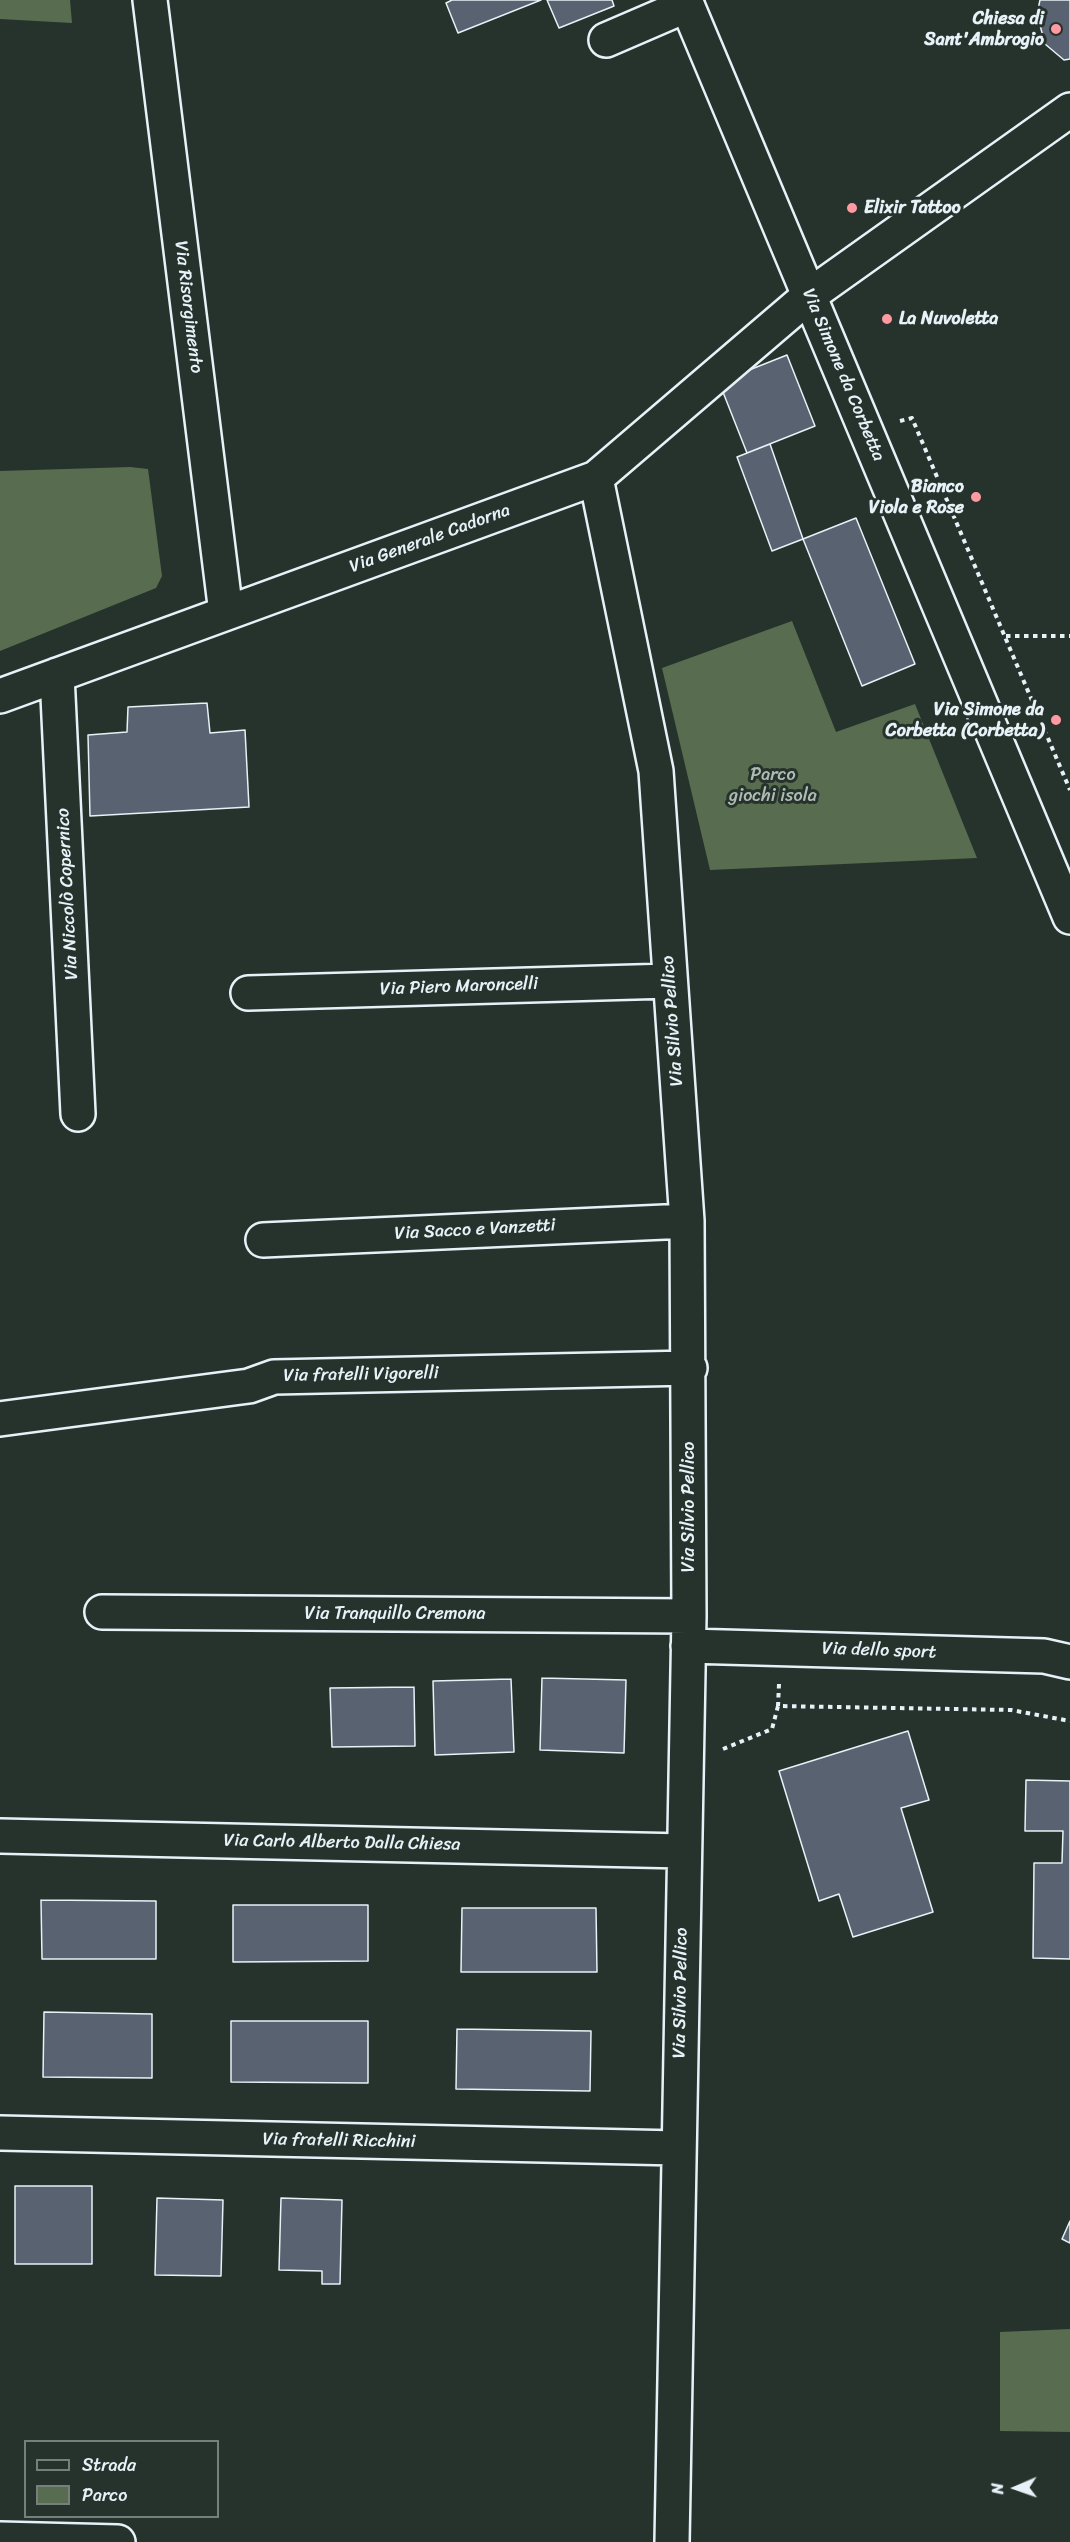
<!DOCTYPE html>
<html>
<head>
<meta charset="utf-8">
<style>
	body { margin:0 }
	#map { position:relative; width:1070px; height:2542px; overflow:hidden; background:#26332d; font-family:Sriracha,sans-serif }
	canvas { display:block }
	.legend { position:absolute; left:24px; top:2440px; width:195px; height:78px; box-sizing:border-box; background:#26332d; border:2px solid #747f7e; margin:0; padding:8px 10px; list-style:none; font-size:18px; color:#e8f1f8 }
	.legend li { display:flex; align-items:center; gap:12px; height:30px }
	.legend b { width:30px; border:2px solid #747f7e }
	.north { position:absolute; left:986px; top:2458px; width:60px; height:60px; -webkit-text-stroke:4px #26332d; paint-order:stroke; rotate:268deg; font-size:16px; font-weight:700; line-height:24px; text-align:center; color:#e8f1f8 }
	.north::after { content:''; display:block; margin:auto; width:21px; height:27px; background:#e8f1f8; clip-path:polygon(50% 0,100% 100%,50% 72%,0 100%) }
</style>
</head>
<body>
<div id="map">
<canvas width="1070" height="2542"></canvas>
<ul class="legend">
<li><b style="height:8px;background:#26332d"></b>Strada</li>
<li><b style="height:16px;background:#586c4f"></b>Parco</li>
</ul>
<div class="north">N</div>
</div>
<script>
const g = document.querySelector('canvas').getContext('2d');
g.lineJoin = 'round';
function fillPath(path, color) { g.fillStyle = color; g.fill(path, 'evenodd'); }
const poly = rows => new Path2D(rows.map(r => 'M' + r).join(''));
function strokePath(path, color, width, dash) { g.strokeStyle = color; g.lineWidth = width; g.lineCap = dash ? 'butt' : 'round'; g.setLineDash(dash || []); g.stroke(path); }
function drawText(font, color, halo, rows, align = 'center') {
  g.font = font + ' Sriracha,sans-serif'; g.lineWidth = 6; g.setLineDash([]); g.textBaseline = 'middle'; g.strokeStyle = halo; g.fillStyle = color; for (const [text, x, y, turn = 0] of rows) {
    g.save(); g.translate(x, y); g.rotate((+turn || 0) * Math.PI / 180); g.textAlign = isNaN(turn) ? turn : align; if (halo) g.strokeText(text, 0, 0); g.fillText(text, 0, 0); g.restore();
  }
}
const green = poly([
	[0,0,70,0,72,23,0,19],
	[130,467,148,469,162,576,156,588,0,651,0,471],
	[792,621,836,732,915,704,977,858,710,870,662,668],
	[1070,2329,1070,2432,1000,2431,1000,2332]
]);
const building = poly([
	[452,0,541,0,458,33,446,3,452,0],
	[547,0,612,0,614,6,559,28,547,0],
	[1040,0,1070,0,1070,59,1064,60,1045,44,1037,14,1040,0],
	[787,355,815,426,747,453,719,382,787,355],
	[770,444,803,539,772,551,737,457,770,444],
	[856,518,915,664,862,686,803,539,856,518],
	[207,703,210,733,245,730,249,807,90,816,88,735,127,732,128,707,207,703],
	[542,1678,626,1680,624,1753,540,1750,542,1678],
	[511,1679,514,1752,435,1755,433,1681,511,1679],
	[414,1687,415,1746,332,1747,330,1688,414,1687],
	[908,1731,929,1800,901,1808,933,1912,853,1937,839,1894,819,1901,779,1771,908,1731],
	[1026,1780,1070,1781,1070,1959,1033,1958,1034,1863,1062,1863,1063,1831,1025,1831,1026,1780],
	[41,1900,156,1901,156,1959,42,1959,41,1900],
	[233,1905,368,1905,368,1961,233,1962,233,1905],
	[462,1908,596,1908,597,1972,461,1972,462,1908],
	[44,2012,152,2014,152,2078,43,2077,44,2012],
	[231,2021,368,2021,368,2083,231,2082,231,2021],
	[457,2029,591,2031,590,2091,456,2089,457,2029],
	[15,2186,92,2186,92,2264,15,2264,15,2186],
	[157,2198,223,2200,221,2276,155,2275,157,2198],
	[281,2198,342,2200,340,2284,322,2284,322,2271,279,2270,281,2198],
	[1070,2221,1070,2243,1062,2239,1070,2221]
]);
const path = poly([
	[900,421,912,418,1070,790],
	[1006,636,1070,636],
	[779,1684,778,1706,1011,1710,1070,1721],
	[723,1749,772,1729,778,1706]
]);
const minor = poly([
	[150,0,226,613],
	[606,40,687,5],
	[596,478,656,771,687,1221,689,1616,672,2542],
	[57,675,78,1114],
	[0,696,596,478,810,295,1070,110],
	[248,993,670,981],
	[263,1240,687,1221],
	[0,1419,249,1386,274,1377,690,1368],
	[102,1612,689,1616],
	[688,1646,1044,1656,1070,1662],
	[0,1836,684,1851],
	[0,2133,678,2148],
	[0,2539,118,2542]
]);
const major = poly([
	[685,0,1070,917]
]);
const markers = [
	[1056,29,6,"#ff9aa2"],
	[852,208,6,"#ff9aa2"],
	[887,319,6,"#ff9aa2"],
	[976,497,6,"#ff9aa2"],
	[1056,720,6,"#ff9aa2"]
];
const poiNames = [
	["Chiesa di",1044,19],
	["Sant'Ambrogio",1044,40],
	["Elixir Tattoo",864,208,"left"],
	["La Nuvoletta",899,319,"left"],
	["Bianco",964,487],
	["Viola e Rose",964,508],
	["Via Simone da",1044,710],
	["Corbetta (Corbetta)",1044,731]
];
const streetNames = [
	["Via Risorgimento",188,307,83],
	["Via Simone da Corbetta",843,375,67],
	["Via Generale Cadorna",430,539,-20],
	["Via Niccolò Copernico",68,894,-93],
	["Via Piero Maroncelli",459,987,-2],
	["Via Silvio Pellico",673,1021,-94],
	["Via Sacco e Vanzetti",475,1230,-3],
	["Via fratelli Vigorelli",361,1375,-1],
	["Via Silvio Pellico",689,1507,-90],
	["Via Tranquillo Cremona",395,1614],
	["Via dello sport",879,1651,2],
	["Via Carlo Alberto Dalla Chiesa",342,1843,1],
	["Via Silvio Pellico",681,1993,-89],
	["Via fratelli Ricchini",339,2141,1]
];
const parkNames = [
	["Parco",773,775],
	["giochi isola",773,796]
];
fillPath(green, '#586c4f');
fillPath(building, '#586270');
strokePath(building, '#e8f1f8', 1.5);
strokePath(minor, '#e8f1f8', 38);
strokePath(major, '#e8f1f8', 38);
strokePath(path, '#e8f1f8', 4, [4.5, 4.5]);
strokePath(minor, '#26332d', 33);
strokePath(major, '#26332d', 33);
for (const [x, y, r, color] of markers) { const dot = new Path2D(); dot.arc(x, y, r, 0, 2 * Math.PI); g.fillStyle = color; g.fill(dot); strokePath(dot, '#26332d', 2); }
drawText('bold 18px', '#e8f1f8', '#26332d', poiNames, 'right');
drawText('18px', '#e8f1f8', '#26332d', streetNames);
drawText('18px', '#aebcb4', '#26332d', parkNames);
</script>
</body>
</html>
